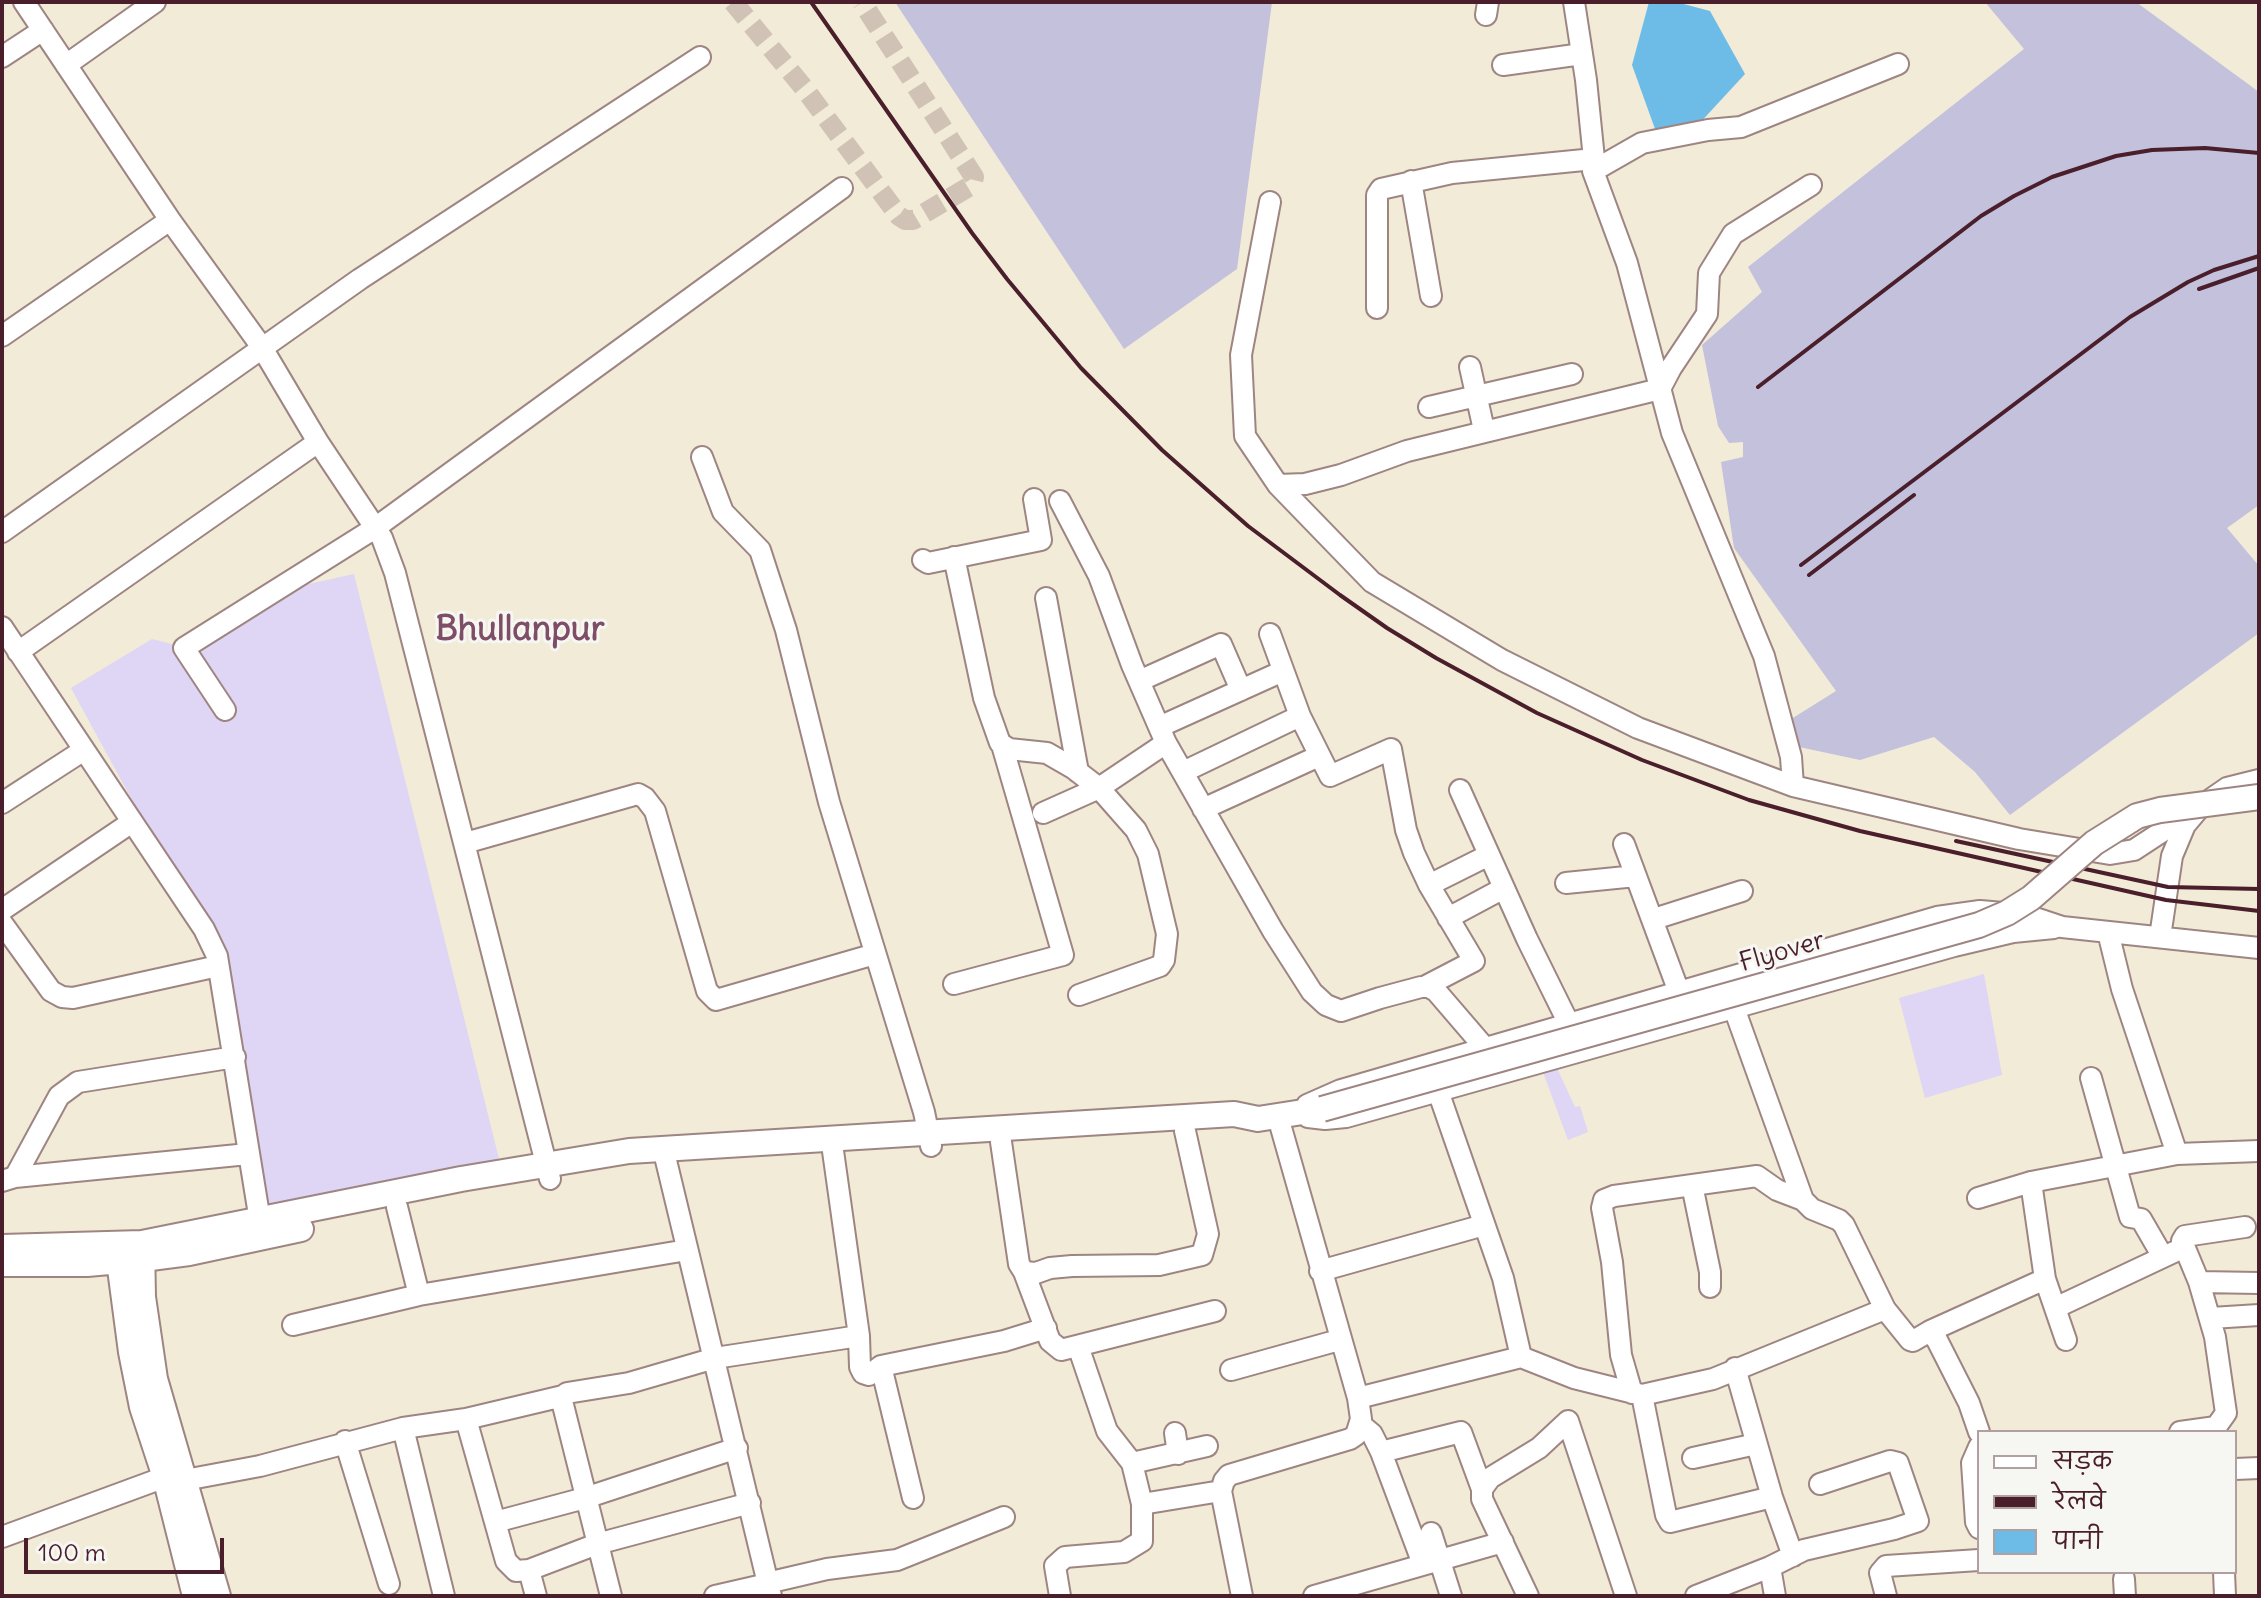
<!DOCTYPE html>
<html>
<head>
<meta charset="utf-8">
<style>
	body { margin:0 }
	#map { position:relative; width:2261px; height:1598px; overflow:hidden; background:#f1ebd8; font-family:Delius,"Playpen Sans Deva",sans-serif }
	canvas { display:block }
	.frame { position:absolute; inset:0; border:4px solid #4a1f2b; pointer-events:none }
	.legend { position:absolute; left:1977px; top:1430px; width:260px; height:144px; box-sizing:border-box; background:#f6f6f2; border:2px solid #b1a0a2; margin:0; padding:10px 14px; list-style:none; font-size:24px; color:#4a1f2b }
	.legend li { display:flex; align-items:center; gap:16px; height:40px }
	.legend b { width:40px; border:2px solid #b1a0a2 }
	.scale { position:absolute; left:24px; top:1538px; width:200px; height:36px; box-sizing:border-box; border:4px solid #4a1f2b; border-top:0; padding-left:10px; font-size:24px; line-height:28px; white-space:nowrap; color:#4a1f2b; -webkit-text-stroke:6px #f6f6f2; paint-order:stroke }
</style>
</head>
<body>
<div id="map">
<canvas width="2261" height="1598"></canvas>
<div class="frame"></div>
<ul class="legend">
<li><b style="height:10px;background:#fff"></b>सड़क</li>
<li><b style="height:10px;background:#4a1f2b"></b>रेलवे</li>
<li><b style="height:22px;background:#6dbbe7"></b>पानी</li>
</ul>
<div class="scale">100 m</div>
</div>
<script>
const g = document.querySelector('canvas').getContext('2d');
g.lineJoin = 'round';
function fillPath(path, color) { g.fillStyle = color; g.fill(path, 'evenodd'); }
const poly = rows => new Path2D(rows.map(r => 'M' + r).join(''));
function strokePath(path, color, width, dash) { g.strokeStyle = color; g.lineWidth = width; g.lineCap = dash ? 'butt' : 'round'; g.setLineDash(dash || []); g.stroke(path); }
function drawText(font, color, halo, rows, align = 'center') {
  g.font = font + ' Delius,sans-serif'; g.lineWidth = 6; g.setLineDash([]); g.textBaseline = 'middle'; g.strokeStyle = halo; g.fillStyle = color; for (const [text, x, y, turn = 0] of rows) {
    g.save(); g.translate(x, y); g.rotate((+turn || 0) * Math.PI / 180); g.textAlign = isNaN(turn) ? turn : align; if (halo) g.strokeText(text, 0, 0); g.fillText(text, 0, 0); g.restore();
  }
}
const built = poly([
	[354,574,500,1163,265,1210,217,956,71,688,152,639,184,647,250,597],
	[1984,974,2002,1075,1925,1098,1899,998],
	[1557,1068,1575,1107,1580,1106,1588,1132,1568,1140,1543,1072]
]);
const industrial = poly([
	[895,2,1272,2,1237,269,1124,349],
	[1985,2,2136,2,2259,92,2259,505,2227,528,2259,566,2259,633,2010,815,1975,772,1934,737,1860,760,1799,747,1788,721,1836,691,1734,548,1721,462,1743,457,1743,442,1729,443,1718,426,1702,345,1762,292,1748,267,2024,49]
]);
const water = poly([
	[1649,2,1676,2,1710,11,1745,74,1697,126,1659,140,1632,65]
]);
const minorTunnel = poly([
	[733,2,804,88,899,216,905,220,913,220,972,185,974,177,862,2]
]);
const minor = poly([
	[24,2,170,220,261,346,318,442,382,538,395,573,550,1179],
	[1574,2,1586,80,1594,159,1593,171,1627,263,1672,433,1764,656,1791,757,1793,786],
	[1486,15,1488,2],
	[2,57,43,30],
	[66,65,155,2],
	[1503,65,1582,54],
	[1593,171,1642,143,1708,130,1741,127,1898,64],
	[1411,181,1431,296],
	[1270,202,1241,355,1245,436,1278,485,1372,582,1502,660,1638,728,1793,786,2019,839,2110,854,2134,850,2166,829,2193,815],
	[1377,308,1377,195,1381,189,1452,173,1594,159],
	[2,336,170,220],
	[1470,367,1484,430],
	[1429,407,1572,374],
	[702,457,723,512,760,550,786,630,829,802,924,1112,931,1146],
	[1278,485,1305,484,1341,475,1407,451,1660,389,1671,368,1707,314,1709,273,1733,234,1811,185],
	[1060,501,1099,576,1132,665,1166,743,1273,931,1312,992,1326,1005,1341,1011,1380,998,1421,987,1429,987,1436,991,1485,1048],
	[2,532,360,279,700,57],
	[954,557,984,698,1000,743,1009,749,1047,753,1073,768,1099,788,1136,830,1148,854,1167,934,1164,960,1160,966,1079,995],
	[923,560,928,563,1041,540,1034,499],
	[1046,598,1078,772],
	[2,627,204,929,217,956,260,1221],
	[1270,634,1300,716,1330,776,1391,749,1406,830,1414,853,1429,885,1474,961,1424,987],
	[18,652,318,442],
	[1139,681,1221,644,1241,690],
	[225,710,184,648,375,528,842,188],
	[1159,727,1283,671],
	[1183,772,1300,716],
	[1460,790,1527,939,1569,1024],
	[2,803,84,750],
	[1203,809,1319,756],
	[1043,813,1099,788,1166,743],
	[465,843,638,794,645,798,655,811,707,991,716,1000,875,954],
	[1624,844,1679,992],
	[1566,883,1636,876],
	[1429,885,1489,855],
	[2,910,132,822],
	[1448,918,1504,888],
	[1654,919,1742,891],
	[2,923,51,991,62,997,73,998,218,966],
	[2108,932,2122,989,2177,1154],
	[2160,937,2172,856,2185,825,2201,806,2227,788,2259,780],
	[954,984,1063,955,1002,745],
	[1734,1008,1803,1200,1812,1209,1839,1220,1844,1225,1885,1309,1910,1340,1913,1341,1930,1331,1937,1340,1969,1403,1979,1432],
	[2091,1078,2130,1217,2141,1219,2163,1257],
	[1438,1091,1503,1278,1521,1357],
	[1307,1105,1341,1090,1937,917,1980,911,2026,915,2062,927,2259,948],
	[1308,1117,1325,1119,1346,1117,1954,946,2013,932,2054,928],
	[1001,1142,1019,1264,1024,1272,1036,1273,1050,1268,1072,1266,1159,1265,1202,1255,1208,1234,1185,1131],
	[663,1148,771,1596],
	[833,1151,859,1336,860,1367,863,1373,869,1375,881,1366,913,1498],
	[15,1177,248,1154],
	[2,1181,15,1177,59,1096,78,1082,235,1057],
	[2031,1182,2045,1279,2066,1340],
	[1692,1185,1710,1272,1710,1287],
	[1978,1198,2031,1182,2177,1154,2259,1151],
	[1320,1271,1484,1225],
	[1024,1272,1050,1341,1061,1350,1215,1311],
	[2199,1282,2259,1283],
	[419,1295,687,1250],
	[2055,1308,2174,1252],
	[2211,1318,2259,1315],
	[293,1325,419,1295,397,1207],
	[1930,1331,2045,1279],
	[1078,1346,1107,1431,1132,1463,1142,1504],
	[881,1366,1004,1341,1046,1328],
	[1735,1368,1772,1497,1793,1556],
	[1231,1370,1339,1340],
	[1632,1393,1621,1355,1612,1262,1602,1208,1604,1200,1614,1196,1757,1176,1777,1190,1803,1200],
	[1642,1395,1666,1515,1670,1522,1772,1497],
	[1358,1398,1521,1357,1574,1378,1642,1395,1713,1379,1885,1309],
	[466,1419,563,1396],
	[1360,1424,1372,1434,1381,1452,1423,1564],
	[2216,1427,2226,1413,2215,1337,2199,1282,2182,1241,2185,1236,2245,1227],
	[403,1428,444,1596],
	[2180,1432,2216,1427,2216,1432],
	[1175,1433,1178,1454],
	[345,1441,389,1584],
	[1979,1447,1972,1463,1976,1522,1979,1528],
	[1381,1452,1461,1432,1482,1489],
	[1693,1458,1756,1444],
	[1132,1463,1207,1446],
	[2235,1469,2259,1468],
	[185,1480,260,1466,403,1428,466,1419,506,1561,516,1571,529,1570,597,1544,750,1503],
	[495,1522,585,1498,737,1448],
	[1431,1533,1451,1596],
	[2,1537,165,1477],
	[1770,1567,1775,1596],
	[529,1570,536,1596],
	[2224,1572,2225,1596],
	[2124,1579,2125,1596],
	[767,1583,827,1569,897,1560,1004,1517],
	[611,1596,562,1401,563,1396,567,1393,629,1383,715,1358,859,1336],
	[715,1596,763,1585],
	[1060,1596,1055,1566,1065,1557,1124,1552,1142,1541,1142,1504,1221,1491],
	[1242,1596,1221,1491,1224,1481,1229,1475,1350,1439,1356,1435,1361,1419,1358,1398,1278,1117],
	[1314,1596,1503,1542],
	[1528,1596,1482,1499,1482,1489,1490,1478,1539,1448,1568,1421,1626,1596],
	[1696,1596,1770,1567,1804,1550,1894,1529,1918,1521,1898,1463,1890,1461,1820,1484],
	[1886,1596,1880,1573,1886,1566,1979,1560]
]);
const major = poly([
	[142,1245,143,1297,155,1379,218,1596],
	[117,1246,131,1352,142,1407,165,1477,195,1596],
	[2,1247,142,1243,461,1179,629,1151,1234,1114,1258,1119,1322,1109],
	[2,1264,87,1264,143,1259,189,1253,301,1229]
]);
const rail = poly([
	[811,2,972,233,1007,279,1081,368,1162,450,1248,526,1340,595,1387,628,1436,658,1537,713,1642,760,1749,800,1860,831,2166,900,2259,911],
	[2199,289,2259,268],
	[1758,387,1981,216,2014,196,2052,177,2116,156,2152,150,2205,148,2259,153],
	[1801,565,2130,317,2188,282,2214,270,2259,256],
	[1809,575,1914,495],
	[1956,841,2168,887,2259,889]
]);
const majorBridge = poly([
	[1322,1109,1979,925,2007,913,2031,898,2094,843,2137,816,2160,810,2259,797]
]);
const streetNames = [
	["Flyover",1782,952,-16]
];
const districtNames = [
	["Bhullanpur",520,630]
];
fillPath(built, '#dfd5f5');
fillPath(industrial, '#c3c1db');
fillPath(water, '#6dbbe7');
strokePath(minorTunnel, '#d0c2b5', 20, [20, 10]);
strokePath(minor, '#9e8582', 24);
strokePath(major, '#9e8582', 28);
strokePath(minor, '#fff', 20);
strokePath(major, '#fff', 24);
strokePath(rail, '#4a1f2b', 4);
strokePath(majorBridge, '#9e8582', 28, []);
strokePath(majorBridge, '#fff', 24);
drawText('26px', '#4a1f2b', '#f6f6f2', streetNames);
drawText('bold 34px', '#7e4d66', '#f6f6f2', districtNames);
</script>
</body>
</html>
